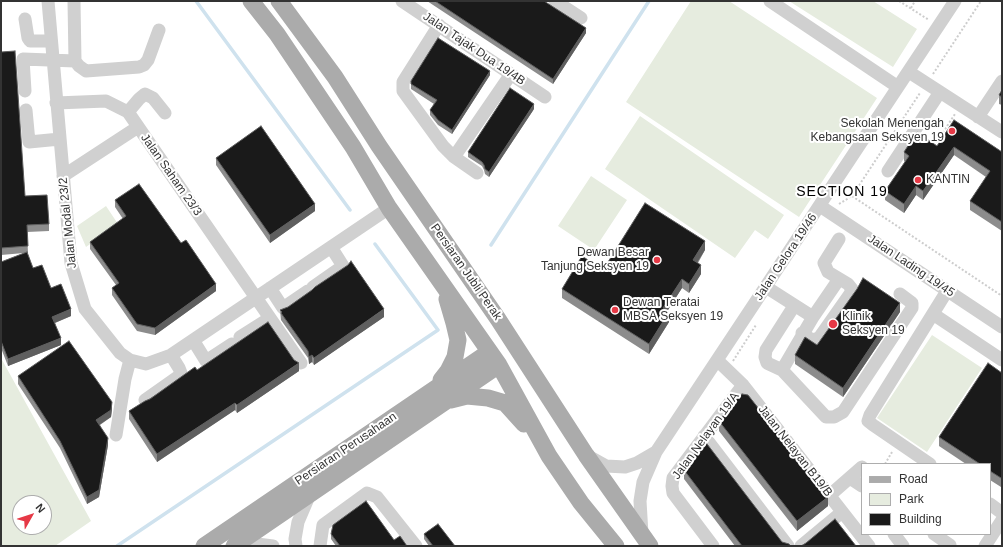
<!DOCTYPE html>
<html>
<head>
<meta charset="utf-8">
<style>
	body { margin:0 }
	#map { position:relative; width:1003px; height:547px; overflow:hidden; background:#fff; font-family:Helvetica,sans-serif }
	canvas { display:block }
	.frame { position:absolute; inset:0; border:2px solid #333; pointer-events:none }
	.legend { position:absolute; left:861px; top:463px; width:130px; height:72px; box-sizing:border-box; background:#fff; border:1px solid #adadad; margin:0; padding:5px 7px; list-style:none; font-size:12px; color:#333 }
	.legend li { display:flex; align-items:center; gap:8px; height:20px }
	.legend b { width:20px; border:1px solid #adadad }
	.north { position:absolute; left:12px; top:495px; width:40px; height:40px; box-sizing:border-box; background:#fff; border:1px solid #adadad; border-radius:50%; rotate:51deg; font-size:11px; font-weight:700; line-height:16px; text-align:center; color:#333 }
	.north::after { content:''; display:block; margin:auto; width:14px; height:18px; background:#e63946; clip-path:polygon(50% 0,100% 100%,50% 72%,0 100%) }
</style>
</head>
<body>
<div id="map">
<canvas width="1003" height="547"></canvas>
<div class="frame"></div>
<ul class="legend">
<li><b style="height:5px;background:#ababab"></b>Road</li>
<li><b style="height:11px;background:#e6ecdf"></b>Park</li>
<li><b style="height:11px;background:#1a1a1a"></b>Building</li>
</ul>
<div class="north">N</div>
</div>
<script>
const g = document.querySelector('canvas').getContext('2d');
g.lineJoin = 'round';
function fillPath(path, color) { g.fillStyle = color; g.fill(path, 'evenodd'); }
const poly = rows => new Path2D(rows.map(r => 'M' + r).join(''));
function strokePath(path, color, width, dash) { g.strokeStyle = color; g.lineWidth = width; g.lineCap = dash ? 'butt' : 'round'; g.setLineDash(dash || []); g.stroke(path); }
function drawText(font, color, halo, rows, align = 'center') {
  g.font = font + ' Helvetica,sans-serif'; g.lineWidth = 4; g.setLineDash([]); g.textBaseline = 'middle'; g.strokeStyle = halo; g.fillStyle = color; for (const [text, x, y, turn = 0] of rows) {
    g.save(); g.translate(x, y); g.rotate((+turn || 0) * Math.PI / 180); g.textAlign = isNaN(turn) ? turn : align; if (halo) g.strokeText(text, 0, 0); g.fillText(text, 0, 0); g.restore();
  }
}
const green = poly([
	[691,1,729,1,877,98,799,217,626,102],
	[789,1,873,1,917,29,893,67],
	[640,116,784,215,768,239,755,230,735,258,605,169],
	[591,176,627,200,594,250,558,226],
	[106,206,118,224,86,247,77,226],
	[932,335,982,368,927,452,877,418],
	[1,358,91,521,55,546,1,546],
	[20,503,44,503,44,527,20,527]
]);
const stream = poly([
	[196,1,350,210],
	[491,245,649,1],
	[117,546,438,330,375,244]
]);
const path = poly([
	[899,1,929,20],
	[911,8,915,1],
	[933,74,981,1],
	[934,146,955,114],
	[852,196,1002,296],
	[839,204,852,196,920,93],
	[733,361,756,325],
	[885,464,892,452]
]);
const minor = poly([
	[48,1,71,263,85,309,120,353,130,360,146,364,171,355,389,208],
	[74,1,75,61,79,66,86,71,139,67,144,65,148,60,159,30],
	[402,1,545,97],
	[555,1,581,18],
	[770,1,898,87],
	[25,19,28,38,30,41,51,41],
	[439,25,403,82,403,91,443,146,454,157,477,173],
	[909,72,1002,132],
	[25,91,23,59,75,61],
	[56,103,106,101,128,112,301,363],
	[26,110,29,142,60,139],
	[128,112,139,99,145,94,153,98,165,113],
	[978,117,1002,81],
	[454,157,511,74],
	[888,171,940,92],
	[63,176,138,127],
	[820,206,1002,327],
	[313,287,343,266,331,247],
	[766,287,813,317,839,279],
	[270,288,283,308,308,291],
	[794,306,766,350,765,357,767,363,782,370,826,417,834,417,843,412,912,308,912,303,900,294],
	[933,314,1002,360],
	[802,333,812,340,819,338,850,294,852,289,848,284,828,272,824,263,839,239],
	[240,337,270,318],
	[193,340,206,361,232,344],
	[717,360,743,385,869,546],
	[782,370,813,317],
	[145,400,179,376,181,373,179,368,171,355],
	[116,435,125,379,130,360],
	[704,436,788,546],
	[588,456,606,466,625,467,637,463,656,452],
	[930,464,873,425,868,421,870,415,947,291],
	[850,478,862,486],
	[830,495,862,467],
	[990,504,1002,513],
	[642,534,640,501,643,482,656,452,955,1],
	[894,534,903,546],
	[934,534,950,545],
	[235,546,257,544,273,546],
	[296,546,295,539,298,522,310,494],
	[320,546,323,525,367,493,377,497,416,546],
	[713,546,673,493,672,486,673,478,743,385],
	[801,546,842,512],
	[985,546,1002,520]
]);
const major = poly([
	[251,1,277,34,353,147,389,208,499,365,549,456,581,503,616,546],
	[279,1,335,77,379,146,498,319,586,455,650,546],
	[441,380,448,371,455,357,458,340,454,323,447,299],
	[451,400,467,396,488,398,505,403,524,424],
	[204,546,489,352],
	[234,546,499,365]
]);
const wall = poly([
	[427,1,544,1,586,33,553,84],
	[1,52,25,196,49,224,49,231,27,232,28,253,27,253,33,268,51,288,71,316,55,323,61,345,8,366,1,348,1,262,24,253,1,255],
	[490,75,452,134,438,125,430,115,430,110,434,104,411,89,411,81],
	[1002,90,1002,105,999,104,999,95],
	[534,109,489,177,485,174,484,170,482,166,468,157,468,152],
	[954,120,1002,152,1002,231,970,210,970,201,986,177,954,155,923,200,916,195,904,213,885,200,885,191,905,162,904,161,904,152,937,146],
	[216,158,315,211,270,243,216,165],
	[115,200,181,243,216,291,155,335,137,331,112,295,112,288,116,285,90,249,90,242,123,219,115,207],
	[705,250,698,263,701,274,689,293,682,288,667,311,669,322,649,354,562,298,562,289,603,270],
	[280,310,384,317,314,365,312,362,309,364,308,358,281,320],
	[900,312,843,397,795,364,795,355,817,345],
	[197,370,299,371,237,413,235,410,157,462,129,419,129,411],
	[1002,373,1001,487,990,480,990,464,966,464,939,446,939,437],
	[18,376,112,409,111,417,100,425,108,445,99,497,87,504,60,448,18,384],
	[719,421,828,506,797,531,719,431],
	[684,470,782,542,791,546,735,546,684,479],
	[331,534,394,540,407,546,336,546,331,539],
	[424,534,455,546,429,546,424,539]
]);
const shadedWall = poly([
	[586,28,586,33,553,84,553,79],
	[490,71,490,75,452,134,452,130],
	[534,104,534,109,489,177,489,172],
	[954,147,954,155,923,200,923,191],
	[916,186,916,195,904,213,904,204],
	[315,204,315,211,270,243,270,235],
	[705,241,705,250,693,269,693,260],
	[701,265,701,274,689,293,689,284],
	[682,279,682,288,663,318,663,308],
	[216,284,216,291,155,335,155,328],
	[900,303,900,312,843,397,843,388],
	[71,309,71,316,52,324,52,317],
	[384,309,384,317,314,365,314,358],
	[669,312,669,322,649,354,649,344],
	[61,338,61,345,8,366,8,359],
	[312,355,312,362,309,364,309,357],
	[299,363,299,371,237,413,237,405],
	[112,402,112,409,111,417,96,427,96,420],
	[235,403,235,410,157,462,157,454],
	[108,438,108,445,99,497,87,504,87,497],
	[1002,476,1002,485,1001,487,1001,478],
	[828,497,828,506,797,531,797,521]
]);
const building = poly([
	[435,1,544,1,586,28,553,79,435,1],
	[438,38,490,71,452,130,438,120,430,110,437,100,411,84,411,81,438,38],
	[15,51,25,196,47,195,49,224,27,225,28,246,1,248,1,52,15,51],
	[510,88,534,104,489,172,485,169,484,165,482,162,468,152,510,88],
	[1002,90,1002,97,999,95,1002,90],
	[954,120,1002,152,1002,222,970,201,990,171,954,147,923,191,916,186,904,204,885,191,909,156,904,152,917,132,937,146,954,120],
	[261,126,315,204,270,235,216,158,261,126],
	[139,184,181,243,186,240,216,284,155,328,137,324,112,288,119,283,90,242,126,216,115,200,139,184],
	[645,203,705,241,693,260,701,265,689,284,682,279,663,308,669,312,649,344,562,289,582,256,603,270,645,203],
	[27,252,33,268,42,265,51,288,61,284,71,309,52,317,61,338,8,359,1,341,1,262,27,252],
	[351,261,384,309,314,358,312,355,309,357,308,351,281,313,282,312,280,310,288,307,312,290,315,287,348,265,351,261],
	[863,278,900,303,843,388,795,355,805,337,817,345,857,289,863,278],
	[268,322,294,360,299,363,237,405,235,403,157,454,129,411,145,401,150,399,195,367,197,370,268,322],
	[69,341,112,402,111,410,96,420,108,438,99,490,87,497,60,441,18,376,69,341],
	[988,363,1002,373,1002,476,1001,478,990,471,990,464,980,464,939,437,988,363],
	[742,394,748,395,828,497,797,521,719,421,735,400,742,394],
	[704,440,782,542,789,544,791,546,742,546,684,470,704,440],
	[366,501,394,540,400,536,407,546,340,546,331,534,333,525,366,501],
	[835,519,856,546,801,546,806,543,835,519],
	[438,524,455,546,433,546,424,534,438,524]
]);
const markers = [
	[952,131,4,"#e63946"],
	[918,180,4,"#e63946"],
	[657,260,4,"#e63946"],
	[615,310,4,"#e63946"],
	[833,324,5,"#e63946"]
];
const streetNames = [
	["Jalan Tajak Dua 19/4B",474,49,34],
	["Jalan Saham 23/3",171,175,55],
	["Jalan Modal 23/2",68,223,-96],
	["Jalan Gelora 19/46",786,257,-56],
	["Jalan Lading 19/45",911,266,34],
	["Persiaran Jubli Perak",466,272,55],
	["Jalan Nelayan 19/A",706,436,-54],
	["Persiaran Perusahaan",346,449,-34],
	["Jalan Nelayan B19/B",795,451,52]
];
const poiNames = [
	["Sekolah Menengah",944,124,"right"],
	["Kebangsaan Seksyen 19",944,138,"right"],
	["KANTIN",926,180],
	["Dewan Besar",649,253,"right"],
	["Tanjung Seksyen 19",649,267,"right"],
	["Dewan Teratai",623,303],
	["MBSA Seksyen 19",623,317],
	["Klinik",842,317],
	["Seksyen 19",842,331]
];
const quarterNames = [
	["SECTION 19",842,192]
];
fillPath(green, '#e6ecdf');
strokePath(stream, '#cfe2ee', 3.5);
strokePath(path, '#cdcdcd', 2, [2, 2]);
strokePath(minor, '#d0d0d0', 13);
strokePath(major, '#ababab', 17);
fillPath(wall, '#8c8c8c');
fillPath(shadedWall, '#5f5f5f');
fillPath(building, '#1a1a1a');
strokePath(building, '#5f5f5f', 1);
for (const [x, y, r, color] of markers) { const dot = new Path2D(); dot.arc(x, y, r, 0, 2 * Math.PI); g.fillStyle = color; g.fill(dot); strokePath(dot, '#fff', 1.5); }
drawText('12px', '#333', '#fff', streetNames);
drawText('12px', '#333', '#fff', poiNames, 'left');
g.letterSpacing = '1px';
drawText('14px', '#000', '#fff', quarterNames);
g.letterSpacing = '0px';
</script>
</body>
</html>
